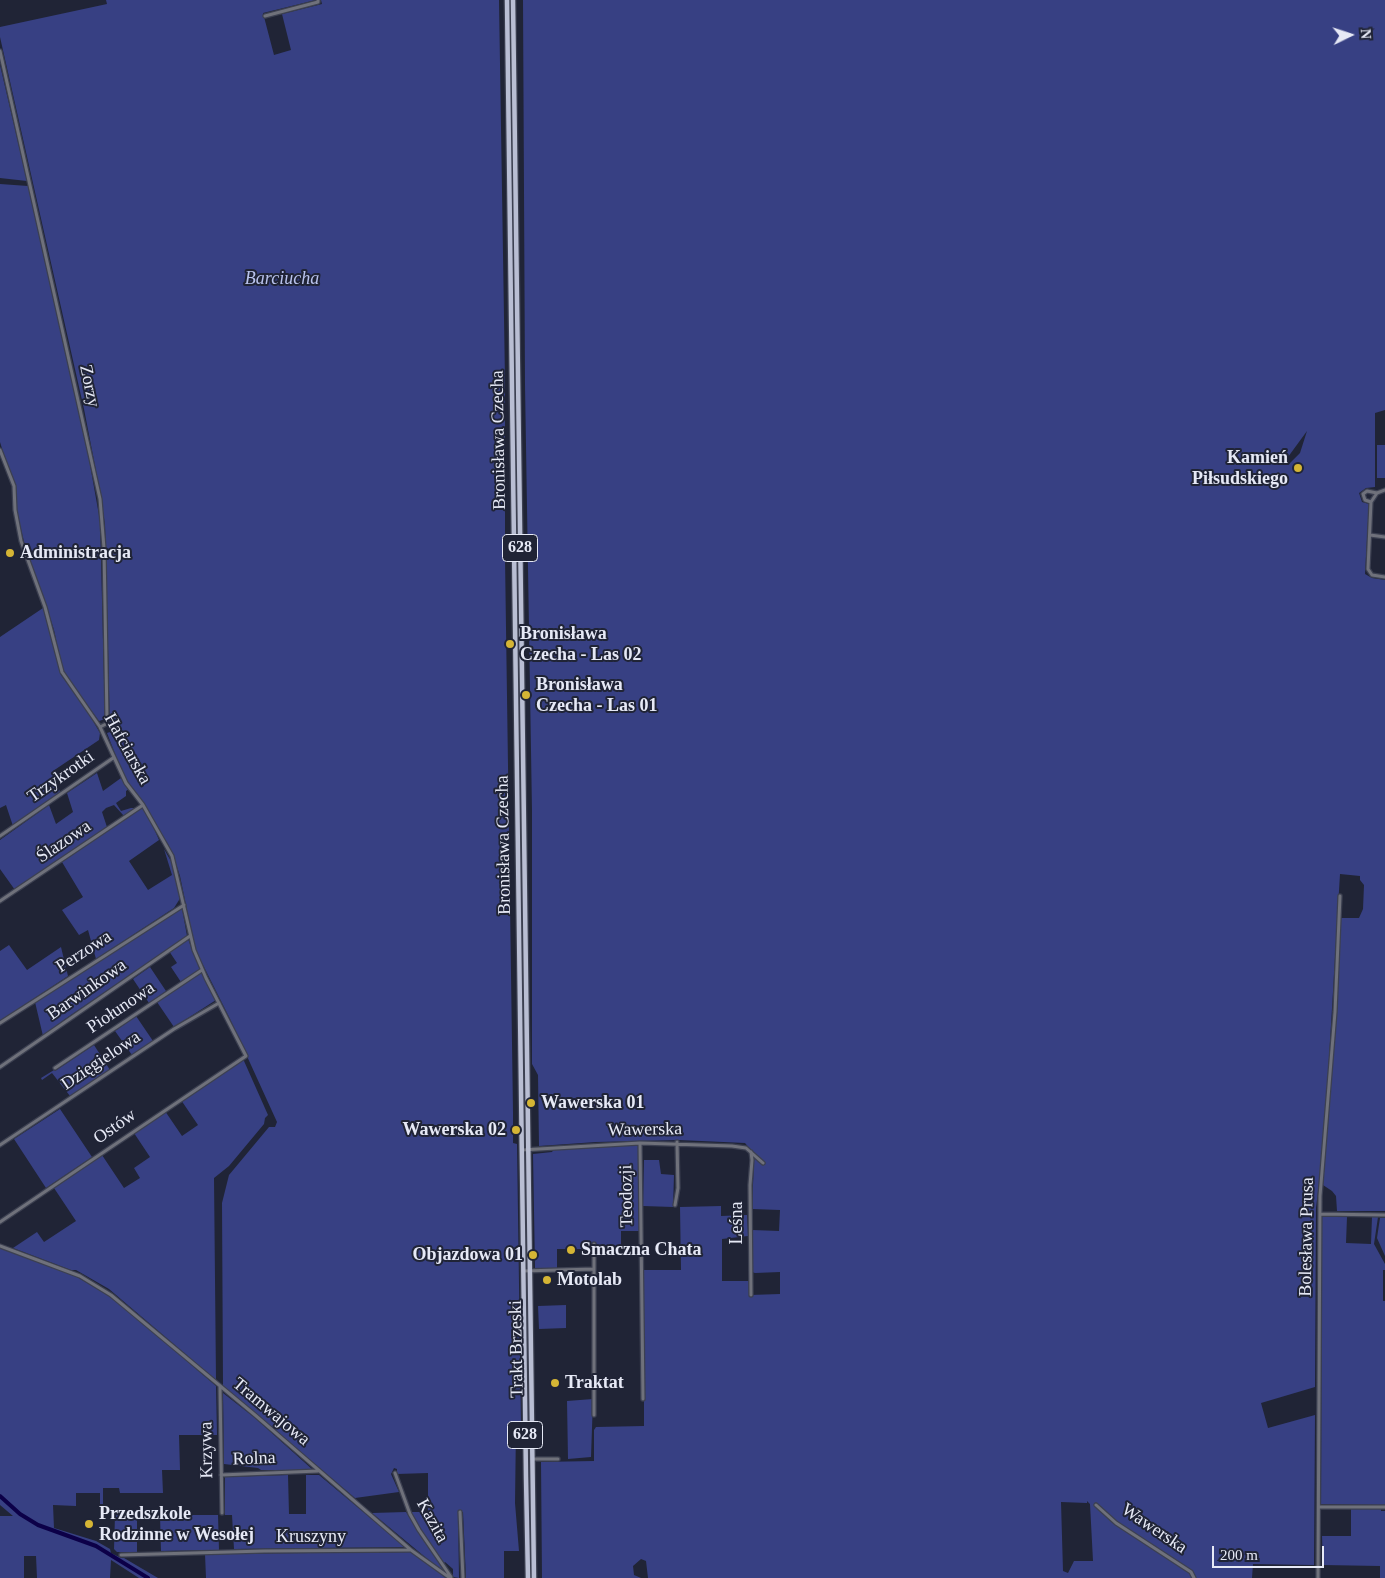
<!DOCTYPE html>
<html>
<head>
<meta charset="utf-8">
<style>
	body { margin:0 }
	#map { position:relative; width:1385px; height:1578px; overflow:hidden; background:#202436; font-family:Georgia,serif }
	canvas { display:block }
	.north { position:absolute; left:1325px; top:10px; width:50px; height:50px; -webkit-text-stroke:4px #202436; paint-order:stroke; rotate:86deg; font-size:14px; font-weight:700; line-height:20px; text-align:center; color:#e6e9f6 }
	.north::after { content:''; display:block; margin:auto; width:18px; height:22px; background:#e6e9f6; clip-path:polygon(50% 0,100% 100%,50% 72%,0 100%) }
	.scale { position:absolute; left:1212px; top:1546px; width:112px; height:22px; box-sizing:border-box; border:2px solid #e6e9f6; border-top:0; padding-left:6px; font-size:15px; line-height:18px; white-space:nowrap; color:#e6e9f6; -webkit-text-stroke:4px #202436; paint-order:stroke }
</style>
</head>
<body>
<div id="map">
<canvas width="1385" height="1578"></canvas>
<div class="north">N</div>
<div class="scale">200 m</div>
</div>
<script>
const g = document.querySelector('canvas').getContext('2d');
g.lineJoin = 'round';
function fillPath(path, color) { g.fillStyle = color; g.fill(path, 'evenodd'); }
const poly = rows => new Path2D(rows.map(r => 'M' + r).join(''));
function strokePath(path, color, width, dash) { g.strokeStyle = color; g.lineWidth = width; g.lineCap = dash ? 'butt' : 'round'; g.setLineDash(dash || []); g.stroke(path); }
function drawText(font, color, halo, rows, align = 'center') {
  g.font = font + ' Georgia,serif'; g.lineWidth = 4; g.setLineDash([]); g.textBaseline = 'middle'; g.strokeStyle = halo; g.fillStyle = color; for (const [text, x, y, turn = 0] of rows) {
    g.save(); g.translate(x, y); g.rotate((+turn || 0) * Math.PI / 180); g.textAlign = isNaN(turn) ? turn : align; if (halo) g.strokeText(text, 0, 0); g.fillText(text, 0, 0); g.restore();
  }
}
const green = poly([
	[106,0,316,0,263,13,274,55,291,50,282,14,322,4,321,0,499,0,505,381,505,558,513,1112,513,1143,517,1144,521,1424,516,1427,515,1503,519,1551,504,1551,504,1578,466,1578,463,1512,458,1512,459,1578,453,1577,453,1569,445,1562,443,1564,410,1512,428,1512,428,1473,397,1474,397,1469,394,1468,391,1474,399,1492,355,1498,223,1386,222,1203,229,1175,269,1127,275,1127,277,1122,230,1019,195,949,180,876,174,858,168,844,156,828,144,803,126,782,107,733,110,732,105,524,97,476,84,409,0,37,0,27,107,4],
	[509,0,511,0,525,1110,523,1110],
	[523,0,1385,0,1385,410,1375,413,1375,487,1366,488,1359,493,1362,502,1369,504,1365,574,1372,578,1385,580,1385,1211,1337,1211,1336,1196,1332,1191,1323,1185,1336,1018,1341,918,1359,918,1363,909,1364,885,1360,880,1360,876,1340,874,1324,1142,1316,1208,1315,1387,1261,1403,1268,1428,1315,1415,1314,1565,1253,1564,1252,1578,648,1578,646,1561,641,1559,633,1566,634,1575,641,1578,542,1578,541,1462,594,1461,594,1430,596,1427,644,1426,644,1270,681,1270,680,1207,721,1206,721,1216,747,1215,748,1236,722,1239,722,1281,750,1281,750,1295,780,1294,780,1272,755,1273,752,1272,752,1230,779,1231,780,1210,752,1209,754,1160,750,1149,745,1143,679,1140,596,1142,539,1146,538,1075,532,1064,532,811,525,385],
	[1307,431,1300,453,1288,465,1288,457],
	[1087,1501,1090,1504,1093,1561,1074,1561,1068,1573,1063,1571,1061,1502,1087,1503],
	[0,65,27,181,0,178],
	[0,184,28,186,89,459,100,521,105,719,99,721,63,672,54,630,43,595,29,562,16,509,13,484,0,442],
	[1377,445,1385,445,1385,478,1377,478],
	[43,608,61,675,86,709,100,733,99,740,53,771,60,792,13,826,6,805,0,808,0,637],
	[97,773,103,791,121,778,129,789,126,791,126,796,116,803,121,811,131,808,135,808,124,816,114,805,106,808,102,812,107,827,105,830,15,890,0,869,0,840,49,805,56,824,73,812,67,793],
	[144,806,159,840,129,861,148,890,172,875,164,849,172,863,179,893,179,900,174,908,96,959,88,930,79,935,62,910,83,897,62,862],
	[182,908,187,936,65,1019,43,1036,35,1002],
	[188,939,200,970,181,982,171,967,177,963,169,951],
	[9,945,27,970,61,947,68,976,0,1021,0,951],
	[150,967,166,991,149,1003,133,979],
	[201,972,216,1000,174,1027,157,1002],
	[136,1016,153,1041,132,1055,115,1031],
	[94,1045,110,1070,70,1096,52,1073,42,1080,41,1078,54,1070,55,1071],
	[241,1061,244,1061,268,1115,265,1118,264,1124,229,1166,214,1178,216,1380,109,1289,76,1270,71,1270,13,1248,37,1232,44,1242,76,1221,54,1188,102,1155,124,1188,140,1178,134,1168,150,1157,134,1133,165,1111,182,1136,198,1125,181,1100],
	[60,1109,92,1157,46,1188,14,1139],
	[638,1145,639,1231,621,1231,621,1248,597,1249,596,1242,593,1242,592,1249,557,1249,557,1268,535,1268,533,1154,552,1152,554,1149],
	[644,1160,659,1160,661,1174,674,1175,673,1207,643,1206],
	[1322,1217,1347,1217,1346,1243,1371,1244,1372,1217,1378,1217,1374,1244,1385,1264,1385,1270,1383,1270,1383,1301,1385,1301,1385,1505,1321,1504],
	[1380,1218,1385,1218,1385,1256,1377,1238],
	[0,1248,72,1274,109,1296,132,1314,216,1386,217,1435,179,1435,180,1470,162,1470,163,1493,120,1493,119,1488,103,1488,103,1508,100,1508,100,1493,76,1493,76,1506,53,1505,54,1528,96,1541,110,1549,111,1553,121,1558,124,1558,158,1578,139,1578,111,1560,110,1578,37,1578,36,1556,24,1556,24,1578,0,1578,0,1516,13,1516,0,1505],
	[566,1305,566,1328,539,1329,538,1306],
	[223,1393,255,1418,313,1470,261,1470,258,1468,224,1464],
	[593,1399,591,1457,568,1459,567,1401],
	[288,1475,289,1514,306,1514,306,1475,319,1475,403,1545,404,1547,234,1549,232,1515,225,1515,225,1477],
	[1351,1508,1381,1508,1381,1511,1385,1511,1385,1578,1380,1578,1380,1566,1323,1565,1322,1536,1351,1536],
	[406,1512,443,1569,442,1571,372,1513],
	[115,1515,137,1515,137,1552,117,1552,114,1549],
	[160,1515,218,1515,219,1550,161,1551],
	[411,1552,446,1578,206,1578,205,1554]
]);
const canal = poly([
	[0,1496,20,1514,38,1525,96,1546,148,1578]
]);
const minor = poly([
	[265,16,318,2,318,0],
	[0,51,100,499,104,548,107,720,106,724,100,727],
	[0,450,14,486,15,510,21,541,45,607,62,672,100,727,126,783,143,805,172,856,194,950,206,978,246,1056,0,1222],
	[1385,490,1377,493,1371,502,1368,569,1372,575,1385,577],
	[1371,502,1365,500,1363,494,1367,491,1377,493],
	[1370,535,1385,537],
	[0,836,113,758],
	[0,901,143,805],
	[0,1023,184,905],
	[0,1067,190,936],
	[55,1068,202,970],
	[640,1143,643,1399],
	[0,1145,174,1029,219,1003],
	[522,1150,640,1143,732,1146,746,1148,763,1163],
	[675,1205,678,1188,677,1142],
	[1320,1214,1385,1215],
	[594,1244,594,1415],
	[0,1246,80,1276,111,1295,255,1415,382,1525,411,1550,450,1578],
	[523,1271,594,1269],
	[751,1295,750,1185,752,1160,751,1152],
	[220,1387,222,1513],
	[532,1459,558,1459],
	[395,1473,410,1514,419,1530,451,1577],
	[221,1475,318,1471],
	[1096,1505,1116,1523,1191,1572,1194,1578],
	[1319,1507,1385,1507],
	[460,1512,463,1578],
	[121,1555,264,1551,410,1550],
	[1318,1578,1320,1196,1335,1012,1340,896]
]);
const primary = poly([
	[507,0,526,1477,528,1578],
	[513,0,534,1578]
]);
const markers = [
	[1298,468,5,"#d5b535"],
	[10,553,5,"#d5b535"],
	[510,644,5,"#d5b535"],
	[526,695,5,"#d5b535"],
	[531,1103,5,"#d5b535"],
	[516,1130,5,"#d5b535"],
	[571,1250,5,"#d5b535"],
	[533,1255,5,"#d5b535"],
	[547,1280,5,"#d5b535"],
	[555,1383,5,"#d5b535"],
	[89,1524,5,"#d5b535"]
];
const shields = [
	[520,548,35],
	[525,1435,35]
];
const shieldNames = [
	["628",520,548],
	["628",525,1435]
];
const parkNames = [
	["Barciucha",282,279]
];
const streetNames = [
	["Zorzy",89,386,78],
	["Bronisława Czecha",499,440,-91],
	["Hafciarska",127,749,61],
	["Trzykrotki",61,777,-35],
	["Ślazowa",64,842,-34],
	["Bronisława Czecha",504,845,-91],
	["Perzowa",84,952,-33],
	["Barwinkowa",87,990,-35],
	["Piołunowa",121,1008,-34],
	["Dzięgielowa",101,1061,-34],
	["Ostów",115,1127,-35],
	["Wawerska",645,1130,-1],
	["Teodozji",627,1196,-91],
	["Leśna",737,1223,-90],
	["Bolesława Prusa",1307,1237,-89],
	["Trakt Brzeski",517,1349,-91],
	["Tramwajowa",271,1412,40],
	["Krzywa",207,1450,-91],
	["Rolna",254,1459,-2],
	["Kazita",432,1521,61],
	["Wawerska",1154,1529,34],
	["Kruszyny",311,1537]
];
const poiNames = [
	["Kamień",1288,458,"right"],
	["Piłsudskiego",1288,479,"right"],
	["Administracja",20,553],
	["Bronisława",520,634],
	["Czecha - Las 02",520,655],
	["Bronisława",536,685],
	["Czecha - Las 01",536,706],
	["Wawerska 01",541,1103],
	["Wawerska 02",506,1130,"right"],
	["Smaczna Chata",581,1250],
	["Objazdowa 01",523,1255,"right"],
	["Motolab",557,1280],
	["Traktat",565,1383],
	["Przedszkole",99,1514],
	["Rodzinne w Wesołej",99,1535]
];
fillPath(green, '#374083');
strokePath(canal, '#0c0048', 4);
strokePath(minor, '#3c4051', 5.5);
strokePath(primary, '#3c4051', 7);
strokePath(minor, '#6f717b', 3);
strokePath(primary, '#b9bed3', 4.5);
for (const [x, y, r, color] of markers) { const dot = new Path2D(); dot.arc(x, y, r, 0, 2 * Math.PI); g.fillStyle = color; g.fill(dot); strokePath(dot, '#202436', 2); }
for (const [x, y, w] of shields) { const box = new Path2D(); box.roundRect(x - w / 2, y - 13.5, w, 27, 4); g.fillStyle = '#202436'; g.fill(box); strokePath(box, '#e6e9f6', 1); }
drawText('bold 16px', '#e6e9f6', null, shieldNames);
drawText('italic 18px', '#b9c3ed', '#202436', parkNames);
drawText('18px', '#e6e9f6', '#202436', streetNames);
drawText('bold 18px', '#e6e9f6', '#202436', poiNames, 'left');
</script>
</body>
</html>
